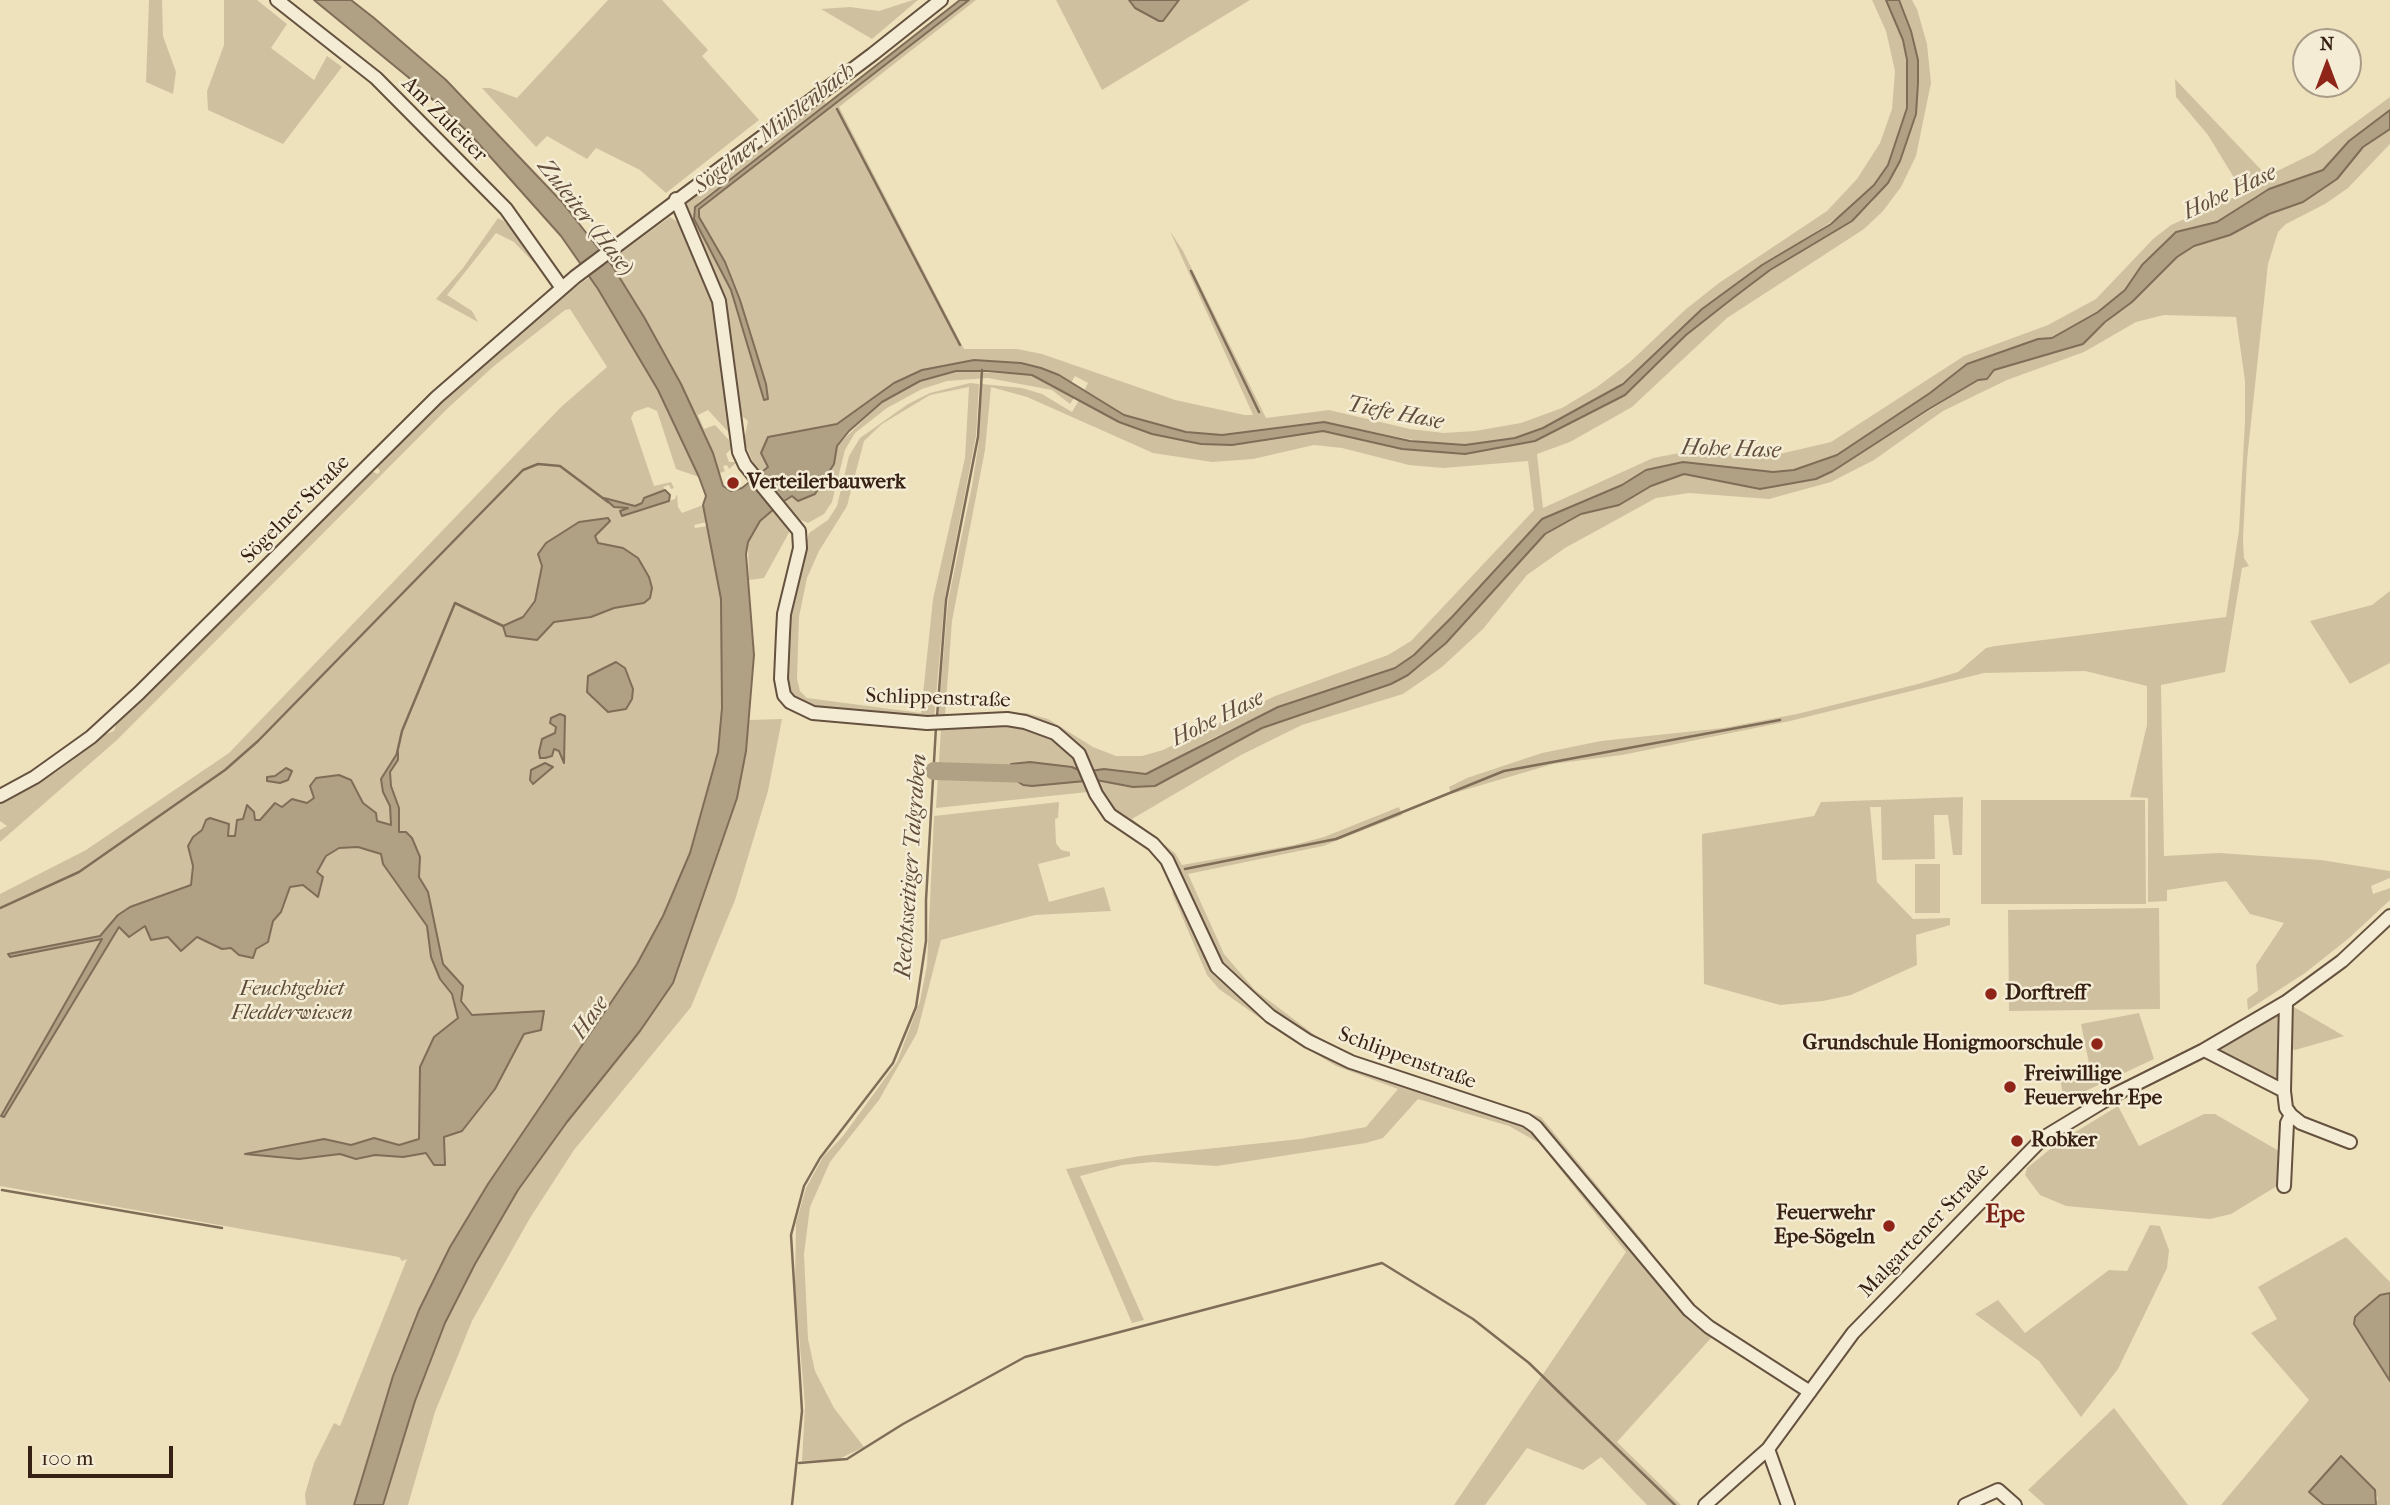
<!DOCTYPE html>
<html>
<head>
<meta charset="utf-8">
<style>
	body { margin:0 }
	#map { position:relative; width:2390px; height:1505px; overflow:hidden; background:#eee2bd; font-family:"IM FELL French Canon",serif }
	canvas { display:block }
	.north { position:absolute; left:2292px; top:28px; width:70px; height:70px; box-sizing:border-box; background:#f4ecd4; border:2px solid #a89b88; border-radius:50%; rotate:0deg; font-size:19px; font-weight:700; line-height:28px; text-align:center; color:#372115 }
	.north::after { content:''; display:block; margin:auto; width:24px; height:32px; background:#8f2418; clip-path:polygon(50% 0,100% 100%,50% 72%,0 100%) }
	.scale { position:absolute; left:28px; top:1446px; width:145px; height:32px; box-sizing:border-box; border:4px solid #372115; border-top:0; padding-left:9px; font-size:21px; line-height:24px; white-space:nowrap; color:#372115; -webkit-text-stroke:5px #f4ecd4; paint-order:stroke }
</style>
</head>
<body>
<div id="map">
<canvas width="2390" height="1505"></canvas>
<div class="north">N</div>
<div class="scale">100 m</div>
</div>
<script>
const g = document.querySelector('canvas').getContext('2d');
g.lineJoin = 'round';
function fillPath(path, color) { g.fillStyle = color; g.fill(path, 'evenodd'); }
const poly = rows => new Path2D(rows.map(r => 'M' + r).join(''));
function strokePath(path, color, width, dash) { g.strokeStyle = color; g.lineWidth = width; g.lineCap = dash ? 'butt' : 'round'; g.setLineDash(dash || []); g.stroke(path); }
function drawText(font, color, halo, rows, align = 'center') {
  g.font = font + ' "IM FELL French Canon",serif'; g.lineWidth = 5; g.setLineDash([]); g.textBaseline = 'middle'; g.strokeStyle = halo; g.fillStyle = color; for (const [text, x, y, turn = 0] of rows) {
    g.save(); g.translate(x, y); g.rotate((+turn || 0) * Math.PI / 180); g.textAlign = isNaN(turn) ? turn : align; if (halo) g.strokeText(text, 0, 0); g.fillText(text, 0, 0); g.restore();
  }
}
const green = poly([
	[149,0,162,0,163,36,176,72,173,94,146,82],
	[224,0,257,0,287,24,271,48,314,80,327,56,342,67,283,144,208,110,207,91,224,45],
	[608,0,662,0,708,50,702,56,759,120,666,193,640,170,596,148,587,159,547,136,536,147,482,88,490,88,517,98],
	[913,0,918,0,872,39,821,9,850,7,879,11],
	[969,0,976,0,839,107,964,349,1017,349,1042,354,1175,400,1245,415,1253,415,1170,231,1183,251,1266,418,1329,410,1410,429,1444,433,1475,431,1521,423,1562,408,1597,387,1630,362,1686,309,1719,283,1827,211,1857,179,1880,143,1892,109,1895,71,1886,31,1872,0,1886,0,1903,40,1909,83,1907,108,1888,165,1874,185,1849,210,1733,286,1608,395,1543,428,1515,438,1465,445,1438,445,1324,422,1222,435,1186,432,1124,415,1084,391,1088,383,1075,376,1071,383,1041,368,1021,363,974,360,922,370,894,383,837,424,768,437,761,453,769,467,758,474,744,441,748,421,738,413,725,303,685,208,687,202,821,100,825,102,826,105,699,202,693,212,731,290,763,398,768,399,740,300,725,262,699,217,699,208],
	[1056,0,1250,0,1102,90],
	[1899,0,1912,0,1917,9,1927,44,1931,83,1916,156,1901,187,1883,211,1864,229,1727,318,1632,407,1570,442,1537,454,1543,508,1653,458,1690,451,1771,456,1831,442,1964,356,2048,325,2096,299,2153,239,2171,225,2248,191,2236,181,2208,135,2176,97,2175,79,2267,176,2314,153,2390,97,2390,110,2349,141,2323,170,2259,194,2217,222,2176,232,2142,265,2125,290,2098,312,2052,338,2038,339,1967,364,1930,393,1837,455,1793,470,1773,472,1683,462,1646,470,1622,485,1542,519,1452,617,1414,655,1395,667,1278,707,1209,740,1158,770,1146,774,1104,769,1092,771,1042,723,938,719,948,601,972,486,979,441,982,384,1022,388,1042,394,1072,412,1079,400,1119,422,1152,434,1201,444,1232,445,1323,431,1402,449,1465,454,1536,441,1625,395,1686,335,1733,298,1770,270,1852,221,1872,202,1900,161,1916,114,1918,60],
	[991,387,1027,397,1153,453,1212,462,1253,459,1314,445,1342,448,1409,465,1443,468,1528,461,1534,510,1411,641,1388,655,1275,696,1163,750,1142,756,1116,756,1093,747,1048,719,1026,713,945,716,952,621,985,450],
	[2390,129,2390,144,2348,188,2325,204,2286,224,2278,232,2268,264,2247,460,2243,539,2244,558,2249,566,2242,568,2225,672,2161,685,2164,856,2219,853,2321,860,2390,871,2390,878,2371,886,2373,894,2390,888,2390,900,2348,939,2305,973,2248,1010,2247,999,2258,991,2256,965,2284,923,2250,914,2226,881,2167,890,2167,901,2148,902,2148,798,2130,797,2147,725,2147,686,2085,671,1984,673,1790,721,1622,755,1553,764,1451,794,1449,787,1467,778,1542,753,1601,741,1723,728,1797,714,1918,684,1958,672,1986,648,1995,646,2226,617,2239,530,2245,421,2245,381,2236,317,2164,315,2136,322,2084,352,2007,380,1943,411,1874,460,1831,482,1769,499,1689,493,1656,498,1565,548,1527,575,1483,629,1442,667,1403,694,1302,725,1241,755,1132,819,1175,853,1182,865,1294,845,1324,837,1399,807,1402,815,1323,846,1188,874,1224,954,1255,990,1316,1036,1355,1056,1541,1117,1648,1247,1642,1264,1688,1320,1711,1338,1617,1442,1681,1505,1647,1505,1601,1457,1583,1470,1527,1448,1485,1505,1454,1505,1626,1252,1539,1143,1509,1126,1418,1099,1383,1138,1366,1143,1217,1166,1153,1162,1122,1165,1080,1176,1144,1320,1132,1323,1066,1169,1140,1156,1300,1139,1366,1127,1398,1089,1336,1066,1281,1033,1219,989,1207,975,1172,893,1179,877,1109,807,1096,780,1133,787,1155,786,1262,728,1391,684,1408,675,1486,600,1545,534,1581,514,1619,505,1651,486,1684,474,1760,489,1816,479,1833,471,1994,370,2083,344,2177,257,2194,246,2230,235,2269,214,2303,202,2337,179,2363,147],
	[670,217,678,222,715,302,732,436,708,410,698,415,704,429,715,425,729,440,731,449,726,454,729,462,737,462,729,469,727,465,723,466,725,471,718,474,713,453,681,384,644,317,608,262],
	[498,218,504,221,538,261,535,264,514,242,496,233,447,295,472,311,478,322,436,299,463,268],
	[590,277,658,390,699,477,676,469,657,411,648,407,634,412,631,418,654,486,671,482,674,488,671,489,669,485,663,487,665,490,645,498,648,508,675,499,677,494,678,507,682,513,703,505,707,517,707,522,694,525,695,528,707,526,721,599,722,708,718,752,690,853,663,916,637,964,569,1068,488,1184,450,1247,419,1310,354,1505,306,1505,305,1494,314,1463,334,1423,340,1426,407,1259,402,1261,399,1257,0,1186,0,894,86,850,229,753,561,407,607,367,570,309,565,310,494,366,447,409,117,740,0,842,0,830,7,826,0,821,0,803,58,771,106,734,114,731,116,724,371,471,378,474,380,471,376,466,419,423,543,309],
	[956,371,1032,375,1074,398,1070,404,1052,390,988,378,947,381,922,389,887,408,855,433,845,450,832,502,824,514,808,523,791,516,781,503,792,496,815,494,834,464,837,446,882,402,920,381],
	[970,383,979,384,976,436,945,597,934,719,815,710,793,698,786,686,787,610,809,533,828,520,837,506,849,456,860,438,908,404,930,393],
	[969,387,965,458,933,599,921,713,807,698,800,691,797,679,799,617,807,578,819,551,847,506,864,441,882,424,930,395],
	[776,508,791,529,764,578,749,580,748,542,760,521],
	[2390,591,2390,663,2350,684,2310,621,2372,605],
	[782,719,768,791,735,900,691,1007,574,1150,530,1218,472,1321,435,1412,408,1505,383,1505,415,1401,445,1323,475,1264,518,1190,567,1122,640,1031,673,983,737,798,749,720],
	[1010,725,1036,730,1055,739,1075,761,1088,792,936,808,941,728],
	[1963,797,1962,855,1953,855,1948,815,1934,815,1935,859,1882,860,1881,807,1870,807,1877,882,1913,919,1950,918,1950,925,1916,935,1917,965,1851,995,1823,1001,1780,1005,1704,984,1702,834,1814,816,1821,802],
	[1981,800,2145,800,2146,904,1981,904],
	[1059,802,1058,818,1055,819,1056,843,1061,850,1070,852,1070,856,1038,864,1049,902,1104,887,1111,911,1035,915,941,940,917,1033,879,1100,830,1162,810,1207,804,1254,808,1339,815,1371,834,1408,864,1447,839,1459,802,1461,805,1406,795,1287,796,1223,806,1188,823,1157,843,1136,897,1062,920,1001,927,965,934,816],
	[1915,864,1940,864,1940,913,1915,913],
	[2159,908,2160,1009,2009,1011,2008,910],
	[2294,1007,2344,1036,2295,1050,2292,1049],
	[2139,1013,2154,1059,2064,1101,2060,1078,2090,1068,2081,1024],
	[2280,1014,2278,1083,2217,1050],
	[2118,1106,2139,1146,2204,1114,2215,1114,2279,1151,2280,1180,2277,1186,2231,1214,2210,1219,2066,1206,2040,1195,2025,1175,2027,1168,2059,1142],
	[2150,1225,2160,1226,2169,1250,2167,1268,2118,1369,2081,1417,2039,1361,1975,1314,1998,1300,2025,1333,2109,1270,2127,1271],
	[2346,1237,2390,1282,2390,1293,2355,1317,2354,1324,2390,1381,2390,1505,2376,1505,2378,1498,2341,1456,2309,1492,2324,1505,2221,1505,2309,1400,2251,1333,2277,1319,2258,1287],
	[2114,1408,2188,1505,2045,1505,2028,1490]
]);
const water = poly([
	[314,0,351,0,374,18,446,80,562,202,613,267,644,317,681,384,713,453,723,486,731,491,742,488,768,467,761,453,768,437,837,424,894,383,922,370,974,360,1021,363,1041,368,1059,375,1124,415,1186,432,1222,435,1324,422,1410,441,1465,445,1515,438,1543,428,1623,384,1702,309,1762,265,1831,224,1874,185,1888,165,1907,108,1907,60,1903,40,1886,0,1899,0,1911,31,1918,60,1918,83,1916,114,1900,161,1888,183,1852,221,1770,270,1733,298,1686,335,1625,395,1535,441,1465,454,1402,449,1323,431,1232,445,1201,444,1152,434,1119,422,1032,375,987,371,956,371,920,381,882,402,849,431,837,446,834,464,815,494,798,501,792,496,781,503,760,521,748,542,746,554,754,655,746,751,737,798,673,983,640,1031,567,1122,518,1190,475,1264,445,1323,415,1401,383,1505,354,1505,393,1376,419,1310,450,1247,488,1184,637,964,663,916,690,853,718,752,722,708,721,599,703,505,706,496,699,477,658,390,598,289,561,236,469,133,408,77,314,0],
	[960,0,969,0,699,209,699,217,725,262,740,300,766,384,768,399,764,400,731,290,694,219,695,207,960,0],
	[1129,0,1179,0,1163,21,1159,21,1135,8,1129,0],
	[2390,110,2390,129,2363,147,2337,179,2303,202,2269,214,2230,235,2194,246,2177,257,2132,302,2105,322,2083,344,1994,370,1987,379,1978,380,1929,409,1833,471,1816,479,1760,489,1684,474,1651,486,1619,505,1581,514,1545,534,1446,643,1408,675,1391,684,1262,728,1155,786,1133,787,1096,780,1032,786,1023,785,1008,775,1011,764,1030,762,1072,767,1083,772,1104,769,1146,774,1278,707,1395,668,1414,655,1452,617,1542,519,1622,485,1646,470,1683,462,1773,472,1794,470,1837,455,1930,393,1967,364,2038,339,2052,338,2098,312,2125,290,2142,265,2176,232,2217,222,2269,189,2323,170,2349,141,2390,110],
	[665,490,670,495,669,501,622,516,620,511,628,508,614,507,604,498,635,506,642,503,644,498,665,490],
	[608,518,610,521,595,536,598,543,623,548,638,558,649,577,652,588,650,598,644,603,614,608,591,617,554,622,537,640,506,636,503,626,523,617,535,601,542,566,538,554,546,543,579,522,608,518],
	[616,662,625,668,633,689,632,699,626,709,608,712,587,692,588,676,616,662],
	[560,714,565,716,564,763,559,751,554,749,552,756,545,758,540,758,539,752,542,739,555,733,556,727,550,723,551,718,560,714],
	[398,752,398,760,390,772,391,786,399,808,399,832,406,832,412,838,420,857,419,877,428,892,443,964,463,986,461,1001,472,1015,544,1011,541,1030,524,1034,495,1089,462,1131,444,1137,445,1165,434,1165,426,1153,403,1157,375,1155,356,1159,340,1154,299,1159,245,1154,324,1139,351,1145,374,1138,399,1145,419,1139,420,1067,434,1037,458,1018,452,994,440,979,431,957,427,926,383,864,381,854,358,847,339,848,326,856,317,872,323,877,318,897,303,885,290,887,281,912,273,921,268,942,256,949,253,958,239,955,231,948,222,949,197,937,181,951,168,937,151,940,145,926,129,937,119,927,4,1117,1,1116,102,939,10,957,8,954,100,936,118,915,130,907,191,885,193,866,188,846,193,837,202,830,206,820,210,818,229,824,228,836,235,836,237,820,243,819,247,805,254,812,255,820,260,820,275,803,282,807,292,799,307,803,314,798,310,786,316,778,339,775,351,780,363,803,376,813,377,821,391,825,390,806,383,792,381,779,398,752],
	[545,763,553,767,533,784,530,780,531,770,545,763],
	[286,768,292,771,288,780,280,783,267,781,267,777,275,776,286,768],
	[2390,1293,2390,1381,2354,1324,2355,1317,2360,1312,2380,1295,2390,1293],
	[2341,1456,2375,1490,2376,1505,2324,1505,2309,1492,2341,1456]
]);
const stream = poly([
	[837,109,960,345],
	[1191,271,1259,412],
	[937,717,946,600,978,437,982,370],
	[397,753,402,731,455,603,503,626],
	[1185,869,1336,839,1504,771,1780,720],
	[0,908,79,872,225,770,258,741,523,470,538,464,560,466,608,502],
	[2,1190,222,1228],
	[799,1463,847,1459,903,1424,1025,1357,1382,1263,1473,1319,1529,1363,1675,1505],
	[792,1505,802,1411,791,1235,804,1186,820,1158,893,1063,916,1007,926,941,926,900,936,727]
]);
const river = poly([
	[934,771,1032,774]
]);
const minor = poly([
	[277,0,376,78,506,209,562,288],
	[676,199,719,301,739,452,745,465,799,531,800,548,784,614,783,633,781,679,784,695,790,702,813,713,927,723,1007,719,1025,722,1055,733,1079,754,1096,794,1110,815,1153,844,1167,860,1217,967,1270,1016,1308,1041,1351,1062,1526,1120,1536,1127,1689,1310,1709,1327,1810,1392],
	[0,796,35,777,91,737,139,693,437,397,575,277,873,54,941,0],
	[2204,1050,2284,1091],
	[2291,1115,2301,1123,2350,1142],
	[2284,1186,2287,1123,2291,1115,2286,1108,2284,1091,2286,1002],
	[1768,1449,1788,1505],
	[1705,1505,1768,1449,1853,1333,2043,1138,2114,1095,2204,1050,2286,1002,2342,961,2390,916],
	[1965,1505,1998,1490,2015,1505]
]);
const markers = [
	[733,483,7,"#8f2418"],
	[1991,994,7,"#8f2418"],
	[2097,1044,7,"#8f2418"],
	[2010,1087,7,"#8f2418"],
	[2017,1141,7,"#8f2418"],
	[1889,1226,7,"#8f2418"]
];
const streetNames = [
	["Am Zuleiter",444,120,45],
	["Sögelner Straße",296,510,-45],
	["Schlippenstraße",938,699,2],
	["Schlippenstraße",1407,1059,20],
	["Malgartener Straße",1925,1231,-46]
];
const poiNames = [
	["Verteilerbauwerk",747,483],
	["Dorftreff",2005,994],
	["Grundschule Honigmoorschule",2083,1044,"right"],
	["Freiwillige",2024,1075],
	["Feuerwehr Epe",2024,1099],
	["Robker",2031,1141],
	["Feuerwehr",1875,1214,"right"],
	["Epe-Sögeln",1875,1238,"right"]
];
const parkNames = [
	["Feuchtgebiet",292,990],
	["Fledderwiesen",292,1014]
];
const waterNames = [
	["Sögelner Mühlenbach",775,129,-38],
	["Hohe Hase",2230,193,-25],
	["Zuleiter (Hase)",585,218,52],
	["Tiefe Hase",1395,414,11],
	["Hohe Hase",1731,450,2],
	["Hohe Hase",1218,719,-26],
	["Rechtsseitiger Talgraben",912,866,-86],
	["Hase",591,1018,-55]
];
const quarterNames = [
	["Epe",2005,1216]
];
fillPath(green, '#cfc1a0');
fillPath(water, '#b0a084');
strokePath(water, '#806d58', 2);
strokePath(stream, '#806d58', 2.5);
strokePath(river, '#b0a084', 18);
strokePath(minor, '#65513f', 16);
strokePath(minor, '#f4ecd4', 12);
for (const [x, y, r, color] of markers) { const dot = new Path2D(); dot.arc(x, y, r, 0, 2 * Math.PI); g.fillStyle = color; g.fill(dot); strokePath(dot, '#f4ecd4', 2.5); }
drawText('21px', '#372115', '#f4ecd4', streetNames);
drawText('bold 21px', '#372115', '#f4ecd4', poiNames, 'left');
drawText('italic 21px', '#5d4938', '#f4ecd4', parkNames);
drawText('italic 23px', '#614d3c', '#f4ecd4', waterNames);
drawText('bold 24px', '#7a1f14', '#f4ecd4', quarterNames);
</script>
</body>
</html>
